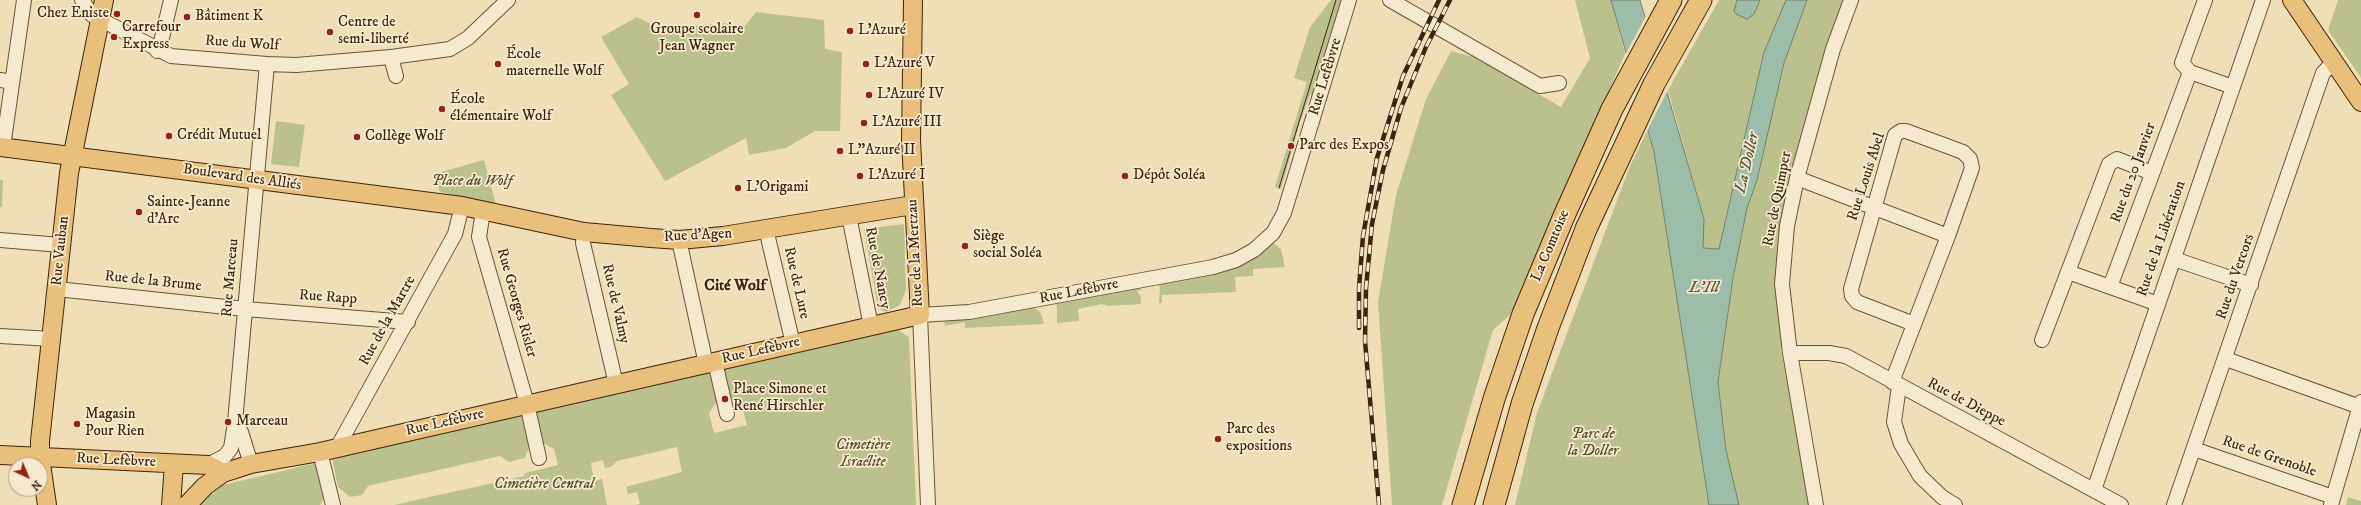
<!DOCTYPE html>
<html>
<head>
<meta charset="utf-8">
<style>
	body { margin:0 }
	#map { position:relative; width:2361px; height:505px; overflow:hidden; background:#f0dfb6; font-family:"IM FELL DW Pica",serif }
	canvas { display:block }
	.north { position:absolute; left:8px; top:457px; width:40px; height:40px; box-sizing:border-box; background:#f5ead0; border:1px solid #ac9a82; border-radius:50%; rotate:136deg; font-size:11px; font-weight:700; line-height:16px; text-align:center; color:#3f230c }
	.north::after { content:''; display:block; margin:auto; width:14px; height:18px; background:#8f2418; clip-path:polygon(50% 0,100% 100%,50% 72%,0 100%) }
</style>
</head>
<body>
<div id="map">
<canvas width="2361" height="505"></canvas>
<div class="north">N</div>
</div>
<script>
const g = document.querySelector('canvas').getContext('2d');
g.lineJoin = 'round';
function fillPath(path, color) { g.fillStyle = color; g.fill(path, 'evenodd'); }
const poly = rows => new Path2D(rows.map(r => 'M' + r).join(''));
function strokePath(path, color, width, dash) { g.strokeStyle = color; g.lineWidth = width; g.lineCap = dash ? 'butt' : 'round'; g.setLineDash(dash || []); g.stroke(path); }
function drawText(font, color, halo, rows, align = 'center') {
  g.font = font + ' "IM FELL DW Pica",serif'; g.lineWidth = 3.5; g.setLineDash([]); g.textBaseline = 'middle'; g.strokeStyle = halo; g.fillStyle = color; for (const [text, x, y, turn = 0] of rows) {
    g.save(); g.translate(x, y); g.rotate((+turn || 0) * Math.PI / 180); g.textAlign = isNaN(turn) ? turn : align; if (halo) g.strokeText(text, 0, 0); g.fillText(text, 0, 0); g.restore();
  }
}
const green = poly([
	[1331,0,1342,0,1313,96,1310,95,1300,122,1281,189,1275,187,1307,82,1294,78,1310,27],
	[1575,0,1611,0,1625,54,1511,314,1493,330,1442,505,1392,505,1378,302,1396,195,1426,99,1451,51,1473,57,1561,107,1590,58],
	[1719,0,1737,0,1736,2,1758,5,1760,0,1786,0,1764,52,1719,249,1703,248,1704,219,1668,90],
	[1807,0,1847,0,1831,45,1779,234,1781,350,1810,505,1739,505,1726,450,1718,382,1733,278,1747,208,1757,180,1784,63],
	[2338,0,2361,0,2361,78,2328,30],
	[756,12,824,20,825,49,842,52,840,131,815,131,786,148,749,155,746,138,665,181,611,95,629,84,601,37,637,17,658,28,728,23,745,26],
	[276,121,305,125,299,167,271,164],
	[1647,131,1654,152,1709,505,1515,505,1537,413,1630,166],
	[484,160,496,205,440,192,434,174],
	[0,180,3,180,2,207,0,207],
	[904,224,906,290,900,305,886,312,878,308,864,229],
	[1272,242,1281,249,1285,267,1253,269,1253,276,1235,277,1236,292,1162,295,1162,303,1159,303,1160,287,1158,287,1160,285],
	[1137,287,1142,290,1137,291,1141,297,1141,304,1108,306,1102,304,1078,309,1079,321,1057,323,1057,306,1055,306,1060,301],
	[1032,306,1041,313,1044,324,965,328,965,322,945,326,944,322],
	[895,328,909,337,916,505,635,505,640,504,637,492,628,494,626,487,682,472,677,447,617,461,611,467,605,468,603,460,591,463,594,481,602,479,607,505,394,505,524,476,525,473,558,465,554,449,541,442,534,411,711,370,718,400,709,413,714,433,747,425,742,406,730,398,724,368],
	[523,414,530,444,525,458,509,462,500,456,368,486,362,495,350,497,338,487,332,458],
	[316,463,325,497,320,505,199,505,223,485],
	[2348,497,2361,501,2361,505,2346,505]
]);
const water = poly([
	[1611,0,1640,0,1704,219,1703,248,1719,249,1764,52,1786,0,1807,0,1784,63,1757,180,1747,208,1733,278,1718,382,1726,450,1739,505,1709,505,1654,152,1611,0],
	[1737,0,1760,0,1754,14,1747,19,1736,14,1734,11,1737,0]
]);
const pier = poly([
	[1647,14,1669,88,1646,133,1624,57]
]);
const minor = poly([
	[82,0,92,15,171,56,267,64,296,65,391,57,450,49,468,38,508,0],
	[1390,0,1540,86,1559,83],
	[157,51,161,42,171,0],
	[391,57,396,76],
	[2190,72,2233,87],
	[0,80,12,82],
	[3,147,24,0],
	[1797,178,1948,236,1892,382],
	[483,211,479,237,527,404,539,458],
	[849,216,871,326],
	[766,229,793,344],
	[584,232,583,243,616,384],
	[0,240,61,245],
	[679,240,706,364],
	[2174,259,2251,285],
	[2068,272,2158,304],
	[2110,287,2190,72,2182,63,2205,0],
	[57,289,245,309,408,322],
	[1914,324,1857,302,1852,296,1851,289,1895,135,1901,131,1906,131,1963,152,1970,159,1972,168,1948,236],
	[0,336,52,339],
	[2042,340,2109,164,2117,159,2152,173],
	[1790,353,1829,353,1846,356,2121,505],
	[2226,359,2360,407],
	[715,362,727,414],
	[1899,386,1894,422,1901,444,1920,476,1942,497,1955,505],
	[235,422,241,432,251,464],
	[337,448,455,234,462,206],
	[2194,449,2333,497],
	[320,452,333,505],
	[208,465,225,456,231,448,235,422,267,64],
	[2094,490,2263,0],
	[928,505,920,315,969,312,1213,267,1236,260,1254,250,1273,233,1284,213,1349,0],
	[1816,505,1790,353,1782,284,1787,226,1797,178,1833,49,1851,0],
	[2174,505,2323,73,2334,62],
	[2331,505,2361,402]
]);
const major = poly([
	[2292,0,2361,102],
	[0,147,462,206,584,232,651,238,679,240,723,236,913,205],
	[0,455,208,465,223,473],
	[47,505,40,457,40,441,69,173,104,0],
	[171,505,174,464],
	[187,505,205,486,223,473,251,464,320,452,920,315,911,140,913,0]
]);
const highway = poly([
	[1463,505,1494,399,1523,314,1564,216,1612,109,1671,0],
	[1494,505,1522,404,1548,328,1586,229,1654,84,1701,0]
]);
const tram = poly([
	[1279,188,1336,0]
]);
const rail = poly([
	[1359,328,1359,288,1363,236,1377,158,1403,76,1439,0],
	[1379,505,1365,341,1366,288,1372,224,1383,170,1401,108,1426,47,1450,0]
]);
const markers = [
	[117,14,4,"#8f2418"],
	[697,15,4,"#8f2418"],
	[187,17,4,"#8f2418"],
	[850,31,4,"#8f2418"],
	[330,32,4,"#8f2418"],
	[114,37,4,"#8f2418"],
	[498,64,4,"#8f2418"],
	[866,64,4,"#8f2418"],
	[869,95,4,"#8f2418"],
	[442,109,4,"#8f2418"],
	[864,123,4,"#8f2418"],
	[169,136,4,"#8f2418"],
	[357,137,4,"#8f2418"],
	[1291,146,4,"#8f2418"],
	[840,151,4,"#8f2418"],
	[860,176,4,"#8f2418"],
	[1125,176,4,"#8f2418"],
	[738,188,4,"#8f2418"],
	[139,212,4,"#8f2418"],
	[965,246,4,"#8f2418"],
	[725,399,4,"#8f2418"],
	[228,422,4,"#8f2418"],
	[77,424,4,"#8f2418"],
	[1218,439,4,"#8f2418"]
];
const poiNames = [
	["Chez Eniste",109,14,"right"],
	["Bâtiment K",195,17],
	["Centre de",338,23],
	["semi-liberté",338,40],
	["Carrefour",122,28],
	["Express",122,45],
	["Groupe scolaire",697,30,"center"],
	["Jean Wagner",697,47,"center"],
	["L'Azuré",858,31],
	["École",506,55],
	["maternelle Wolf",506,72],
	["L'Azuré V",874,64],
	["L'Azuré IV",877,95],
	["École",450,100],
	["élémentaire Wolf",450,117],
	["L'Azuré III",872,123],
	["Crédit Mutuel",177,136],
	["Collège Wolf",365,137],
	["Parc des Expos",1299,146],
	["L\"Azuré II",848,151],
	["L'Azuré I",868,176],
	["Dépôt Soléa",1133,176],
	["L'Origami",746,188],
	["Sainte-Jeanne",147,203],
	["d'Arc",147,220],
	["Siège",973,237],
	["social Soléa",973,254],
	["Place Simone et",733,390],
	["René Hirschler",733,407],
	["Magasin",85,415],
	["Pour Rien",85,432],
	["Marceau",236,422],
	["Parc des",1226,430],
	["expositions",1226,447]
];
const streetNames = [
	["Rue du Wolf",242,44,4],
	["Rue Lefèbvre",1326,77,-73],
	["Rue du 20 Janvier",2134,173,-70],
	["Rue Louis Abel",1867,177,-72],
	["Boulevard des Alliés",242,178,8],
	["Rue de Quimper",1778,199,-79],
	["Rue d'Agen",698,236,-3],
	["Rue de la Libération",2162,239,-71],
	["La Comtoise",1551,246,-67],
	["Rue Vauban",61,251,-84],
	["Rue de la Mertzau",916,253,-93],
	["Rue de Nancy",877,268,79],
	["Rue du Vercors",2236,277,-71],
	["Rue Marceau",231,278,-85],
	["Rue de la Brume",153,282,6],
	["Rue de Lure",796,283,77],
	["Rue Lefèbvre",1079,292,-11],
	["Rue Rapp",328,298,4],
	["Rue Georges Risler",516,303,74],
	["Rue de Valmy",615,304,77],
	["Rue de la Martre",388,321,-61],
	["Rue Lefèbvre",761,351,-13],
	["Rue de Dieppe",1966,403,28],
	["Rue Lefèbvre",445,423,-13],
	["Rue de Grenoble",2269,457,19],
	["Rue Lefèbvre",116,461,3]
];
const parkNames = [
	["Place du Wolf",472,182],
	["Parc de",1593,435],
	["la Doller",1593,452],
	["Cimetière",863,446],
	["Israélite",863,463],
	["Cimetière Central",544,485]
];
const waterNames = [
	["La Doller",1748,163,-77],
	["L'Ill",1704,289]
];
const neighbourhoodNames = [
	["Cité Wolf",735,287]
];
fillPath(green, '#bbc18d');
fillPath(water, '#9bbda9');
strokePath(water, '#767f6a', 1);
fillPath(pier, '#f0dfb6');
strokePath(minor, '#6b5236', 16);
strokePath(major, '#3f230c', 20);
strokePath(highway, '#3f230c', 23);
strokePath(minor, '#f5ead0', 14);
strokePath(major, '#e8c07b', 18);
strokePath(highway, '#e8c07b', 21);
strokePath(tram, '#3f230c', 1);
strokePath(rail, '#3f230c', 4.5);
strokePath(rail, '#f5ead0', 3, [9]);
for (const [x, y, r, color] of markers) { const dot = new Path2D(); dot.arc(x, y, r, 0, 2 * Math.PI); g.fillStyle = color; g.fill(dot); strokePath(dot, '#f5ead0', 1.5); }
drawText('15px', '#3f230c', '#f5ead0', poiNames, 'left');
drawText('15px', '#3f230c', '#f5ead0', streetNames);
drawText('italic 15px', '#5e4a2c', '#f5ead0', parkNames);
drawText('italic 16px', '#5b513b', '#f5ead0', waterNames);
drawText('bold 16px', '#3f230c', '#f5ead0', neighbourhoodNames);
</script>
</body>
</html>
